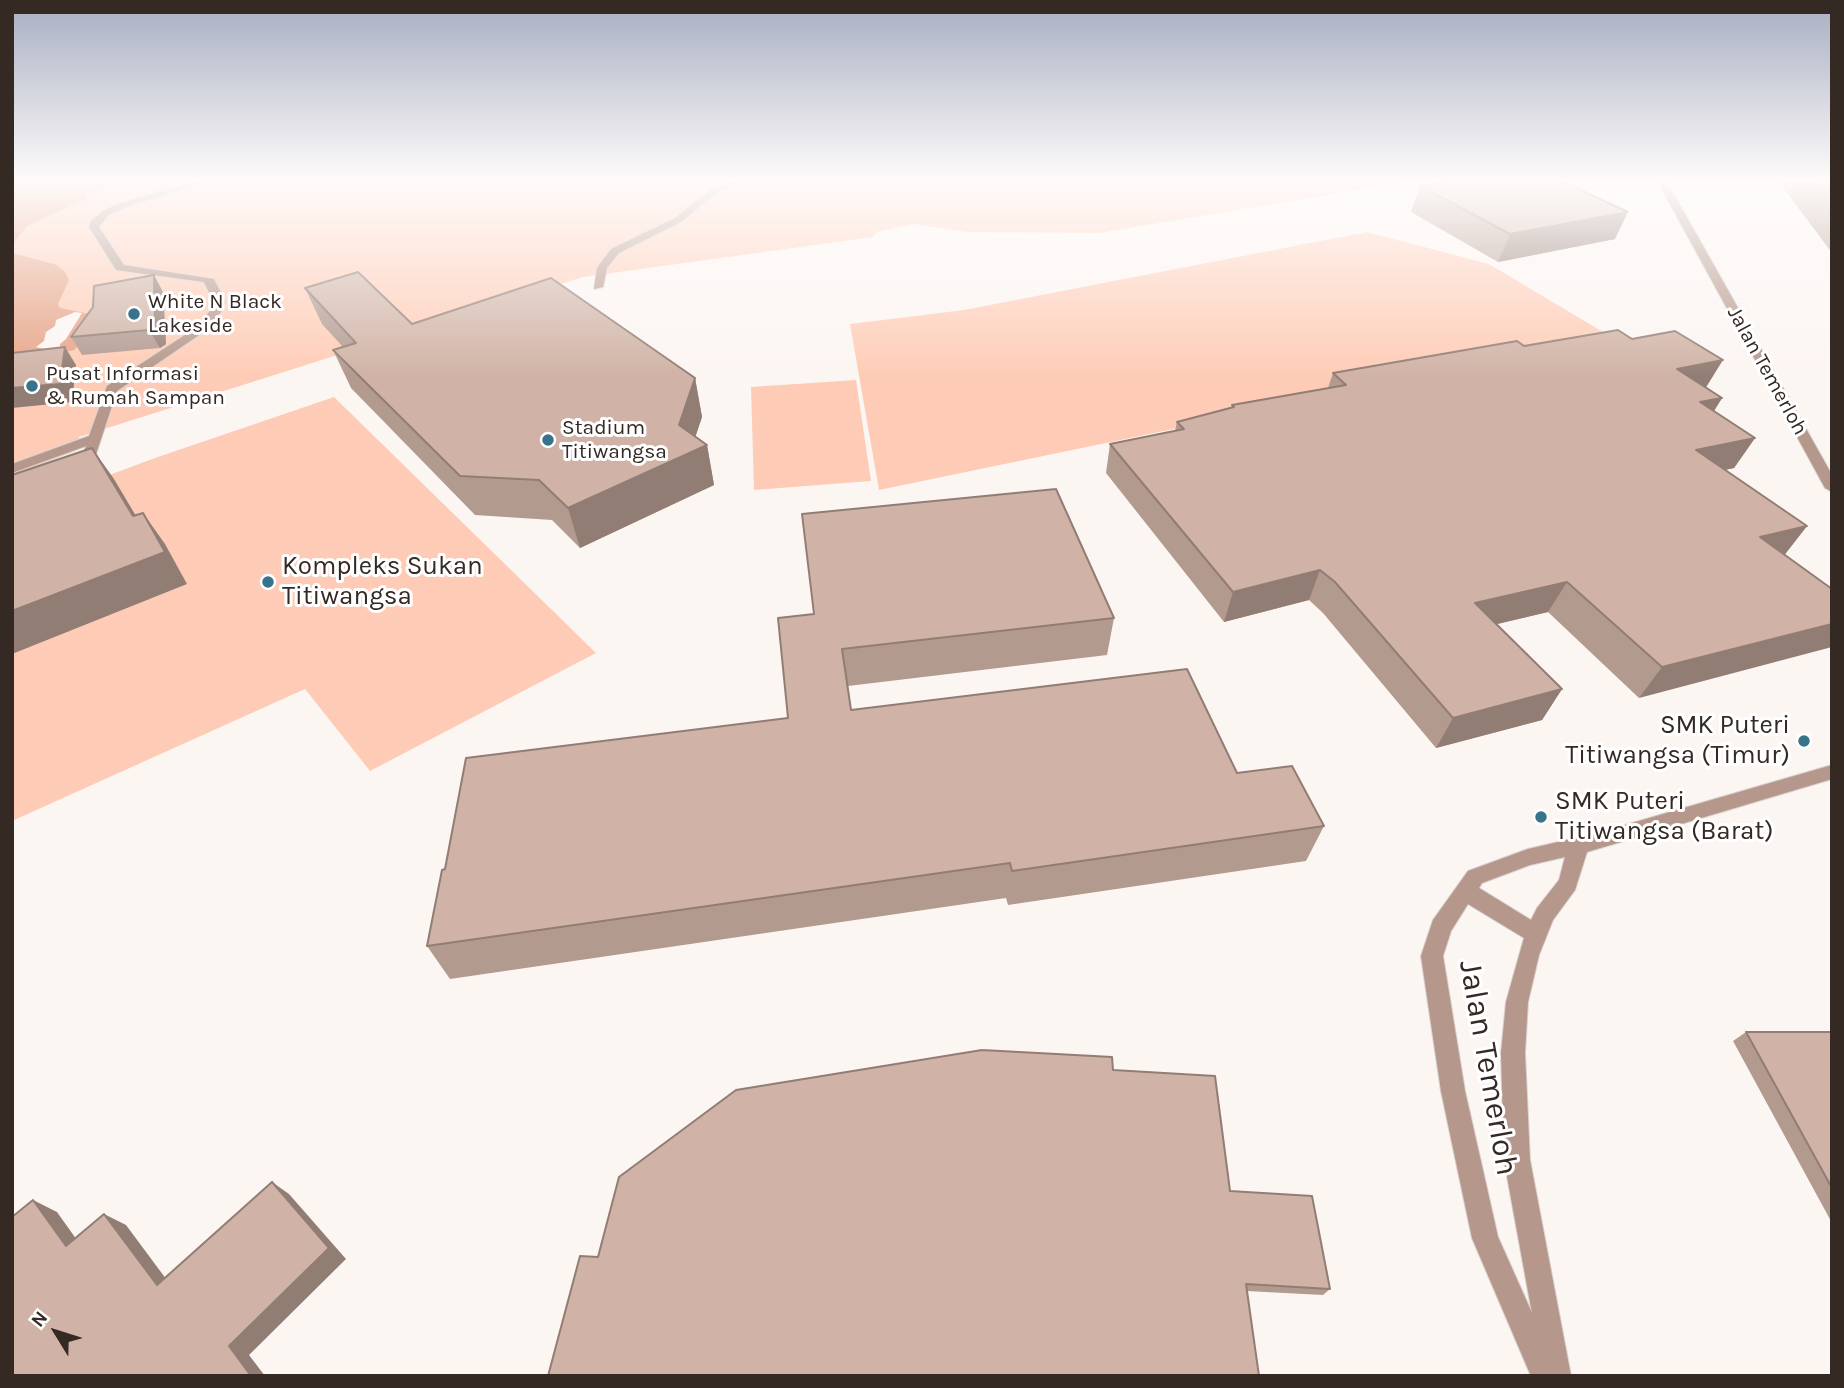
<!DOCTYPE html>
<html>
<head>
<meta charset="utf-8">
<style>
	body { margin:0 }
	#map { position:relative; width:1844px; height:1388px; overflow:hidden; background:#fcf6f3; font-family:Karla,sans-serif }
	canvas { display:block }
	.frame { position:absolute; inset:0; border:14px solid #342923; pointer-events:none }
	.north { position:absolute; left:21px; top:1297px; width:70px; height:70px; -webkit-text-stroke:5px #fff; paint-order:stroke; rotate:308deg; font-size:19px; font-weight:700; line-height:28px; text-align:center; color:#342923 }
	.north::after { content:''; display:block; margin:auto; width:24px; height:32px; background:#342923; clip-path:polygon(50% 0,100% 100%,50% 72%,0 100%) }
</style>
</head>
<body>
<div id="map">
<canvas width="1844" height="1388"></canvas>
<div class="frame"></div>
<div class="north">N</div>
</div>
<script>
const g = document.querySelector('canvas').getContext('2d');
g.lineJoin = 'round';
function fillPath(path, color) { g.fillStyle = color; g.fill(path, 'evenodd'); }
const poly = rows => new Path2D(rows.map(r => 'M' + r).join(''));
function strokePath(path, color, width, dash) { g.strokeStyle = color; g.lineWidth = width; g.lineCap = dash ? 'butt' : 'round'; g.setLineDash(dash || []); g.stroke(path); }
function drawText(font, color, halo, rows, align = 'center') {
  g.font = font + ' Karla,sans-serif'; g.lineWidth = 6; g.setLineDash([]); g.textBaseline = 'middle'; g.strokeStyle = halo; g.fillStyle = color; for (const [text, x, y, turn = 0] of rows) {
    g.save(); g.translate(x, y); g.rotate((+turn || 0) * Math.PI / 180); g.textAlign = isNaN(turn) ? turn : align; if (halo) g.strokeText(text, 0, 0); g.fillText(text, 0, 0); g.restore();
  }
}
const green = poly([
	[12,182,1406,182,1099,233,968,232,914,224,877,232,873,237,583,277,98,431,79,437,76,451,12,475],
	[1367,232,1489,264,1613,338,879,490,850,324,964,310],
	[856,380,871,481,754,490,751,387],
	[334,397,596,653,370,771,305,689,12,821,12,511,155,458]
]);
const water = poly([
	[12,182,116,182,102,190,86,193,86,199,27,226,12,245],
	[12,253,57,265,65,272,69,280,58,304,60,308,95,315,94,328,74,350,12,362]
]);
const pier = poly([
	[75,312,82,313,66,339,60,344,60,349,45,352,44,349,36,347,44,341,46,332,55,326,56,320]
]);
const minor = poly([
	[193,182,207,182,126,207,109,215,99,227,124,265,214,279,225,301,222,311,202,333,117,391,94,460,84,460,82,457,86,446,12,473,12,464,89,436,107,386,194,329,211,310,213,301,204,282,116,270,89,227,91,221,103,211,120,203,193,182],
	[729,182,743,182,719,191,681,222,619,253,607,268,603,287,594,289,597,268,611,249,675,218,713,187,729,182],
	[1658,182,1667,182,1832,475,1832,492,1825,488,1658,182],
	[1832,765,1832,779,1587,852,1575,890,1553,920,1539,955,1528,1002,1525,1053,1530,1160,1571,1376,1531,1376,1472,1238,1441,1091,1421,956,1433,920,1468,871,1528,849,1601,832,1832,765],
	[1565,857,1559,880,1537,908,1531,920,1479,888,1482,883,1530,865,1565,857],
	[1468,904,1524,938,1506,1002,1501,1053,1504,1160,1532,1313,1498,1237,1465,1091,1443,956,1451,931,1468,904]
]);
const wall = poly([
	[1779,182,1832,182,1832,253],
	[1420,186,1615,239,1498,262,1411,212],
	[305,288,412,324,695,378,702,417,695,437,707,445,714,485,580,548,552,520,475,515,351,388,333,350,343,347,322,324],
	[163,292,166,344,160,348,82,355,71,337],
	[1333,373,1706,387,1722,398,1714,411,1755,438,1734,468,1725,470,1807,526,1784,555,1639,698,1548,612,1497,624,1562,689,1542,720,1436,748,1323,613,1309,600,1224,622,1106,473,1110,444,1175,431,1177,422,1232,407,1232,405,1328,388],
	[778,618,1114,618,1107,655,848,686,851,710,1237,773,1324,826,1306,861,1008,905,1006,898,450,979,427,946,445,869,788,718],
	[1746,1032,1832,1032,1832,1223,1733,1041],
	[1113,1070,1230,1191,1330,1289,1323,1295,598,1257]
]);
const shadedWall = poly([
	[1628,212,1615,239,1498,262,1510,234],
	[154,275,163,292,166,344,160,348,149,330],
	[65,347,76,365,72,402,12,408,12,388],
	[1723,360,1705,389,1677,369],
	[695,378,702,417,690,453,707,445,714,485,580,548,568,508,679,425],
	[1722,398,1704,427,1700,402],
	[1755,438,1734,468,1677,480,1696,450],
	[92,448,114,479,155,548,133,516],
	[143,513,165,544,187,584,12,654,12,611],
	[1807,526,1783,557,1760,537],
	[1320,570,1309,600,1224,622,1233,592],
	[1567,582,1548,612,1459,633,1475,603],
	[1832,624,1832,647,1639,698,1662,667],
	[1562,689,1542,720,1436,748,1453,718],
	[272,1182,289,1194,346,1259,249,1355,265,1376,251,1376,229,1346],
	[33,1200,57,1212,89,1257,66,1246],
	[104,1214,126,1225,178,1295,157,1285]
]);
const building = poly([
	[1445,182,1564,182,1628,212,1510,234,1420,186,1445,182],
	[1823,182,1832,182,1832,192,1823,182],
	[358,272,412,324,551,278,695,378,679,425,707,445,568,508,539,480,460,476,333,350,356,343,305,288,358,272],
	[154,275,155,326,149,330,71,337,93,307,94,286,154,275],
	[1618,330,1632,339,1675,331,1723,360,1677,369,1722,398,1700,402,1755,438,1696,450,1807,526,1760,537,1832,589,1832,624,1662,667,1567,582,1475,603,1562,689,1453,718,1335,582,1320,570,1233,592,1110,444,1184,429,1177,422,1234,407,1232,405,1346,385,1333,373,1517,341,1524,346,1618,330],
	[65,347,60,384,12,388,12,353,65,347],
	[92,448,133,516,143,513,165,552,12,611,12,475,92,448],
	[1056,489,1114,618,842,649,851,710,1187,669,1237,773,1292,766,1324,826,1012,871,1010,863,427,946,442,870,445,869,466,758,788,718,778,618,814,614,802,514,1056,489],
	[1746,1032,1832,1032,1832,1188,1746,1032],
	[982,1050,1112,1057,1113,1070,1215,1076,1230,1191,1312,1196,1330,1289,1246,1284,1259,1376,548,1376,580,1256,598,1257,619,1177,736,1090,982,1050],
	[272,1182,329,1248,229,1346,251,1376,12,1376,12,1217,33,1200,66,1246,104,1214,157,1285,272,1182]
]);
const markers = [
	[134,314,7,"#37748b"],
	[32,386,7,"#37748b"],
	[548,440,7,"#37748b"],
	[268,582,7,"#37748b"],
	[1804,741,7,"#37748b"],
	[1541,817,7,"#37748b"]
];
const farPoinames = [
	["White N Black",148,302],
	["Lakeside",148,326],
	["Pusat Informasi",46,374],
	["& Rumah Sampan",46,398],
	["Stadium",562,428],
	["Titiwangsa",562,452]
];
const farStreetnames = [
	["Jalan Temerloh",1767,371,61]
];
const poiNames = [
	["Kompleks Sukan",282,567],
	["Titiwangsa",282,597],
	["SMK Puteri",1790,726,"right"],
	["Titiwangsa (Timur)",1790,756,"right"],
	["SMK Puteri",1555,802],
	["Titiwangsa (Barat)",1555,832]
];
const nearStreetnames = [
	["Jalan Temerloh",1488,1068,80]
];
fillPath(green, '#feccb6');
fillPath(water, '#e6a588');
fillPath(pier, '#fcf6f3');
strokePath(minor, '#d8d1ce', 2);
fillPath(minor, '#b5988b');
fillPath(wall, '#b39a8f');
fillPath(shadedWall, '#927d74');
fillPath(building, '#d0b3a6');
strokePath(building, '#927d74', 2);
const sky = g.createLinearGradient(0, 0, 0, 376);
sky.addColorStop(0, '#a7aec2');
sky.addColorStop(0.48, '#fefbfa');
sky.addColorStop(1, '#fefbfa00');
g.fillStyle = sky;
g.fillRect(0, 0, 1844, 376);
for (const [x, y, r, color] of markers) { const dot = new Path2D(); dot.arc(x, y, r, 0, 2 * Math.PI); g.fillStyle = color; g.fill(dot); strokePath(dot, '#fff', 2.5); }
drawText('21px', '#342923', '#fff', farPoinames, 'left');
drawText('21px', '#342923', '#fff', farStreetnames);
drawText('26px', '#342923', '#fff', poiNames, 'left');
drawText('32px', '#342923', '#fff', nearStreetnames);
</script>
</body>
</html>
